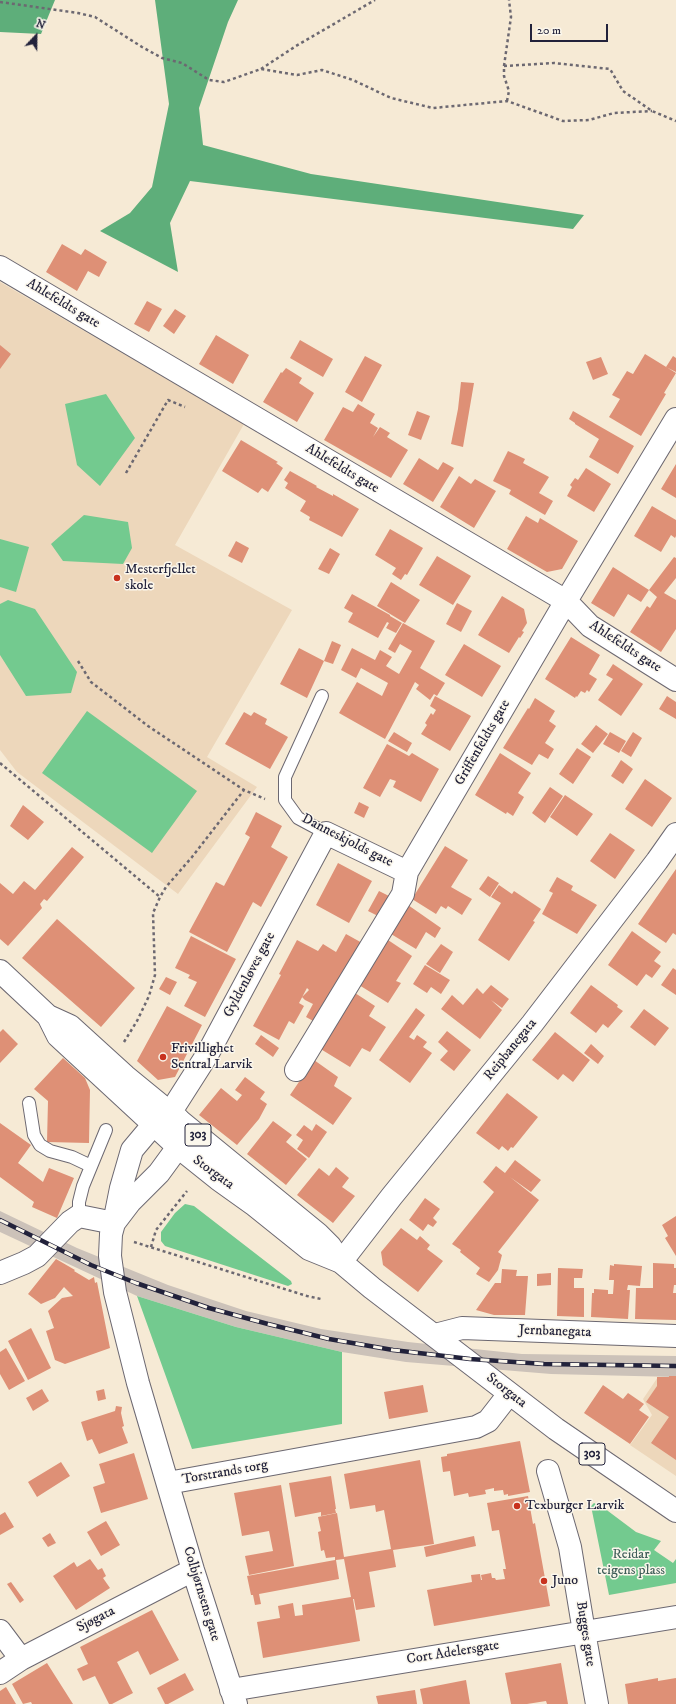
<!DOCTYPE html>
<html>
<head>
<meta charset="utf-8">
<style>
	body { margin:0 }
	#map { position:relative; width:676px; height:1704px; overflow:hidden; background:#f6ead5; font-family:"IM FELL DW Pica",serif }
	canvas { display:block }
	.north { position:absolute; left:16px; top:16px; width:40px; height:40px; -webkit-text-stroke:3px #fbf7ec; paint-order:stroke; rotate:22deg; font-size:11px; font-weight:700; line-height:16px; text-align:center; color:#22223b }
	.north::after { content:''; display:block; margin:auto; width:14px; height:18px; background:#22223b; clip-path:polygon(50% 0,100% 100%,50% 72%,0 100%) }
	.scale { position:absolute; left:530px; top:24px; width:78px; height:18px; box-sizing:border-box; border:2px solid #22223b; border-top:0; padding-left:5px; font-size:12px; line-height:14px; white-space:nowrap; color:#22223b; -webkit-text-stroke:3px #fbf7ec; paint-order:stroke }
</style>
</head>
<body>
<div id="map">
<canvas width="676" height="1704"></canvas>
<div class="north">N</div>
<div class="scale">20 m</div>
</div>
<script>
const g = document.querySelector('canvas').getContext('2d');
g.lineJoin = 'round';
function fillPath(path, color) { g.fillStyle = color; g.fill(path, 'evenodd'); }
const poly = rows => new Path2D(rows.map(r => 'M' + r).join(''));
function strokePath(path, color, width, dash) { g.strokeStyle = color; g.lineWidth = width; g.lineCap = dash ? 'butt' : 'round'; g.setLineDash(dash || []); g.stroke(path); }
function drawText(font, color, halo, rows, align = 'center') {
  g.font = font + ' "IM FELL DW Pica",serif'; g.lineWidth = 3; g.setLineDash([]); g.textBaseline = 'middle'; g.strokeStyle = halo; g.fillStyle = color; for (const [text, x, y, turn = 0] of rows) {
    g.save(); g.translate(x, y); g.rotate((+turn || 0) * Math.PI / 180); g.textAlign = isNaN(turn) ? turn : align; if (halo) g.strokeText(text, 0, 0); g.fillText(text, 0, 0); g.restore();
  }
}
const built = poly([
	[0,282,244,424,175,545,292,610,207,757,257,787,178,894,17,772,0,750],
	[658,1377,676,1377,676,1476,630,1445,652,1415,643,1399]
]);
const industrial = poly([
	[0,1211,77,1248,168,1285,246,1311,321,1329,408,1342,522,1354,676,1356,676,1377,551,1374,406,1362,342,1352,236,1327,137,1296,0,1232]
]);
const green = poly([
	[106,394,135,438,100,486,77,465,65,404],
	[84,515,128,522,132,548,123,564,63,561,51,544],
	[0,539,29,547,16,592,0,587],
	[8,600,35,609,77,672,71,693,26,696,0,655,0,604],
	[87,711,197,791,152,853,42,773],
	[185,1204,194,1206,291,1281,292,1284,288,1286,165,1246,161,1241,161,1232,175,1213],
	[137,1296,236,1327,342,1352,342,1424,192,1449],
	[594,1503,604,1508,636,1532,661,1541,654,1550,673,1563,676,1559,676,1583,609,1595,591,1506]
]);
const forest = poly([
	[0,0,55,0,41,34,0,32],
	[155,0,238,0,228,22,199,108,203,145,311,174,584,215,573,229,190,181,170,223,178,272,100,231,130,213,152,187,169,104]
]);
const building = poly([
	[62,244,81,255,85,249,107,262,99,277,88,271,77,291,46,272],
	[147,301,162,309,149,332,134,324],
	[175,309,186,316,174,334,163,326],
	[216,335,249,355,233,384,199,364],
	[300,340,333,359,323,377,290,358],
	[0,345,11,354,0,369],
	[645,354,676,373,664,393,666,394,641,436,609,417,620,399,612,395,627,371,633,374],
	[365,356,382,365,362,402,345,392],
	[673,356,676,358,676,372,666,367],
	[601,357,608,374,593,380,586,362],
	[286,368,302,378,299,383,314,393,297,422,263,402,281,372,282,373],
	[461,382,474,383,463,447,451,444,458,409],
	[358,404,375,414,370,423,378,428,373,437,380,427,390,433,387,437,408,450,391,478,324,440,343,407,353,412],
	[417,411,430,416,421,440,408,435],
	[573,411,634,446,618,474,589,457,599,439,575,424,575,423,569,419],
	[241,440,278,462,276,463,283,468,268,492,262,488,258,493,222,471],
	[508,451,525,459,523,463,549,477,539,493,553,501,545,515,509,494,511,490,493,481],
	[419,458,438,470,443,462,454,468,433,502,403,484],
	[676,464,676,498,661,489],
	[586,468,611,484,594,512,567,496,572,487,570,485,575,478,578,480],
	[290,471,317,486,316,487,333,496,333,494,359,509,342,537,309,520,310,517,300,511,306,501,285,488,288,483,284,480],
	[459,476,471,484,475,479,496,491,474,528,440,507],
	[652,506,676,520,676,536,675,538,671,535,661,552,634,536],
	[526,516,538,523,540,518,578,541,562,569,547,572,507,549],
	[390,529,423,548,407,575,405,574,401,580,392,574,396,568,375,555],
	[236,541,249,548,242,563,228,556],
	[330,548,340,554,329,574,318,569],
	[437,556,471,576,453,605,419,585],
	[674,557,676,558,676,578,664,593,676,600,676,629,661,652,630,632,647,606,650,608,657,597,649,590],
	[613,567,649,590,641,602,628,594,614,617,591,603],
	[391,582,420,600,405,623,377,606],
	[352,594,390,615,390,616,402,623,396,633,386,628,389,623,387,622,378,638,348,622,353,613,344,608],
	[502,596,524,609,527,623,522,631,524,632,520,638,519,637,509,653,478,635],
	[457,603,472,611,461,632,446,624],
	[403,623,435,641,420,668,445,683,437,696,434,694,430,700,416,689,419,685,415,682,385,739,339,713,357,682,382,696,388,683,361,668,356,678,341,670,352,648,375,660,380,650,392,657,386,666,399,674,412,651,400,644,395,653,388,649],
	[571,637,600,655,589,674,597,679,589,692,587,690,585,693,581,691,577,697,576,696,575,698,545,679],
	[332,641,341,645,333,664,324,661,307,698,280,684,299,648,324,661],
	[464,644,501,666,482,697,445,675],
	[613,664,643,684,621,716,598,700,613,679,606,675],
	[435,696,471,716,450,751,421,734,427,725,425,723,431,713,433,715,436,710,430,706],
	[667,696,676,702,676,719,659,709],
	[535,698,555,711,549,721,556,726,545,743,554,749,548,759,539,754,532,765,503,748,528,708,529,709],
	[244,712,251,716,254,712,267,719,265,724,288,737,270,769,225,744],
	[596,725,608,734,593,753,581,744],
	[394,732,412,743,407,752,388,741],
	[610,732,626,741,619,753,603,744],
	[633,732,642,738,631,757,621,751],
	[387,744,409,756,412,753,439,769,421,802,393,787,396,781,390,779,380,797,363,788],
	[577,748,591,757,573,784,559,774],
	[500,753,531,773,518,793,524,797,513,816,507,812,506,814,475,795],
	[621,760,633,769,623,784,611,776],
	[645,779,672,798,652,827,625,809],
	[550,787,563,796,545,823,532,813],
	[565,795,593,814,577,836,550,817],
	[359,802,369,807,364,818,354,813],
	[23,805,44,822,28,840,10,826],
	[256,812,282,826,271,847,288,857,261,907,253,902,227,952,189,932,216,882,224,886,250,837,245,834],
	[610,833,635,850,615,879,590,861],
	[445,846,468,860,451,887,472,899,462,915,448,906,446,909,441,906,436,914,412,899],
	[72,847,84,857,47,901,44,899,40,904,42,908,8,946,0,939,0,883,13,894,24,881,35,890],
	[338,863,372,881,349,923,316,905],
	[676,869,676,935,673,933,666,943,638,924],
	[488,876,499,883,490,897,479,889],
	[557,877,573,886,571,890,597,905,577,934,542,914,553,893,549,891],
	[499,885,512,894,514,891,541,909,533,921,535,922,509,961,478,940,501,903,491,897],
	[379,891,391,897,380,917,368,911],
	[408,905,441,928,435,938,426,932,416,949,391,934],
	[57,919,135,988,101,1027,22,958],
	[632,931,661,952,654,961,661,966,652,978,646,974,637,986,608,965],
	[346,934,364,944,317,1023,306,1017,313,1004,305,1000,302,997,309,990,307,988,299,1003,304,1006,294,1024,289,1021,279,1040,253,1026,281,975,279,974,297,940,318,951,323,944,336,952],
	[191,936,236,959,205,1017,184,1006,197,982,188,978,190,975,175,968],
	[388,940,412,956,396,981,401,983,388,1003,359,985],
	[441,944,453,952,440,973,426,964],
	[425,965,450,980,441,994,431,987,427,993,413,984],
	[673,968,676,970,676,995,661,985],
	[166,977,177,982,170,995,159,989],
	[491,985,509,999,502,1008,491,1000,502,1010,480,1039,441,1009,452,995,463,1005,477,988,483,994],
	[591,985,618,1005,617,1007,623,1011,608,1028,603,1024,596,1033,570,1013],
	[355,993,375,1006,369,1016,386,1027,370,1052,362,1048,350,1067,319,1048],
	[167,1006,202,1025,175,1077,158,1080,137,1061],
	[416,1008,425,1015,409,1037,414,1040,417,1035,427,1042,423,1047,432,1053,410,1083,379,1060],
	[644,1009,669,1028,655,1046,630,1027],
	[3,1029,18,1044,0,1063,0,1032],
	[447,1031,471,1050,454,1071,440,1060,448,1051,438,1042],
	[555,1032,590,1060,573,1082,563,1074,558,1080,532,1060],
	[261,1035,279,1048,273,1057,255,1044],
	[591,1044,604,1056,598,1064,584,1053],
	[63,1058,85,1078,90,1090,89,1143,47,1142,48,1101,34,1089],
	[314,1060,338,1077,334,1086,352,1098,333,1125,290,1095],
	[245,1077,265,1092,260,1099,267,1104,259,1119,237,1145,199,1115,221,1088,237,1101,242,1095,235,1090],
	[507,1093,538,1117,513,1148,511,1147,508,1151,502,1146,499,1150,476,1133],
	[273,1121,292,1135,286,1142,307,1159,286,1185,247,1154],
	[0,1123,31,1145,18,1163,43,1182,49,1168,74,1178,57,1218,32,1207,34,1202,0,1177],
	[316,1124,327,1132,309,1158,297,1149,303,1140,296,1135,304,1125,312,1131],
	[515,1160,541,1180,531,1192,510,1177,539,1200,498,1252,502,1255,498,1270,489,1282,476,1274,480,1268,460,1252,461,1250,452,1244,494,1192,483,1182,496,1166,505,1173],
	[336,1167,349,1178,342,1187,355,1196,333,1223,297,1195,319,1168,329,1176],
	[425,1198,440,1209,433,1218,437,1222,433,1227,428,1224,423,1231,409,1220],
	[676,1216,676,1256,665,1238,668,1236,662,1225],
	[401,1228,417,1240,420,1236,430,1245,427,1249,443,1261,418,1292,383,1265,381,1252],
	[56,1259,75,1270,74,1271,89,1280,94,1277,95,1283,97,1282,110,1348,65,1364,55,1360,46,1331,54,1328,48,1311,62,1298,73,1296,64,1287,55,1298,41,1304,28,1294],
	[653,1263,674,1264,674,1268,676,1268,676,1285,674,1285,673,1293,676,1293,676,1320,635,1319,636,1288,653,1288],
	[614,1264,642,1266,640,1286,628,1285,627,1290,630,1290,628,1319,591,1317,592,1293,594,1293,594,1289,608,1290,608,1294,613,1294,614,1280,609,1280,610,1265,614,1266],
	[558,1268,583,1269,582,1278,574,1278,574,1288,584,1288,584,1317,557,1316],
	[502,1269,517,1270,516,1276,528,1276,525,1315,494,1315,476,1310,495,1283,501,1283],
	[551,1273,551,1285,537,1286,537,1274],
	[31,1328,51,1368,28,1380,8,1341],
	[6,1348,25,1381,9,1390,0,1374,0,1352],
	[669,1376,676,1376,676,1460,651,1443,669,1417,646,1402,657,1386,657,1377,669,1377],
	[423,1385,428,1412,389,1419,384,1392],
	[603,1385,623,1399,628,1393,644,1404,639,1410,649,1417,630,1444,584,1413],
	[42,1389,49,1401,33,1411,26,1398],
	[104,1389,106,1399,98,1401,96,1391],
	[116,1406,122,1407,121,1413,124,1426,122,1427,128,1443,99,1454,92,1439,87,1441,81,1422,115,1411],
	[520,1441,530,1492,508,1496,508,1494,504,1495,503,1490,494,1491,494,1488,485,1490,486,1494,469,1497,468,1493,454,1496,450,1471,443,1472,441,1457,447,1456,447,1454],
	[134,1453,148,1499,101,1513,93,1487,105,1483,99,1464],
	[420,1460,434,1544,393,1550,396,1567,369,1572,375,1607,356,1610,354,1599,353,1599,360,1641,263,1658,257,1622,280,1618,278,1606,293,1603,295,1616,303,1615,302,1605,351,1597,344,1559,336,1560,339,1579,259,1594,261,1604,255,1605,253,1595,251,1595,247,1576,335,1560,335,1557,326,1558,324,1550,321,1551,318,1532,321,1531,318,1517,337,1513,344,1557,391,1549,384,1510,376,1512,375,1505,350,1509,344,1474],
	[61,1462,70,1476,37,1497,28,1482],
	[331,1476,336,1509,335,1509,336,1513,321,1516,321,1512,295,1517,289,1483],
	[281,1485,294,1566,249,1575,245,1556,273,1551,269,1531,242,1536,234,1493],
	[528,1496,533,1524,535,1523,550,1606,434,1626,427,1590,472,1582,471,1575,480,1574,481,1580,482,1580,481,1575,491,1573,492,1578,495,1578,496,1580,505,1579,503,1569,506,1569,499,1530,492,1531,487,1503],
	[5,1512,14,1527,0,1535,0,1515],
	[106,1521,120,1545,101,1556,87,1532],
	[50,1533,56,1543,48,1547,42,1538],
	[474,1536,476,1546,426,1557,424,1547],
	[90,1559,98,1570,102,1568,106,1576,103,1578,110,1588,76,1610,53,1576,74,1562,77,1567],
	[11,1582,24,1600,20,1603,7,1584],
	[152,1610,179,1660,150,1675,138,1651,117,1662,133,1693,112,1704,109,1704,95,1676,83,1681,77,1669,88,1664,80,1647],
	[47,1663,73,1704,32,1704,31,1702,23,1704,12,1684],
	[561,1663,568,1704,547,1704,546,1701,527,1704,511,1704,505,1673],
	[185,1673,194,1690,168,1704,165,1704,157,1688],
	[658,1678,658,1681,676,1678,676,1704,628,1704,625,1684],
	[466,1680,470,1704,423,1704,420,1689],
	[6,1687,16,1704,0,1704,0,1691],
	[415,1690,417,1704,378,1704,376,1696]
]);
const path = poly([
	[0,2,78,13,95,17,142,47,162,58,182,63,209,80,224,82,261,69,297,75,322,70,353,80,391,98,433,108,507,101,563,121,589,120,614,113,652,111],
	[504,66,554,63,610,69,623,91,652,111,676,121],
	[261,69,296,46,375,0],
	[507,101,509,91,504,76,504,66,511,17,509,0],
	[126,473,168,400,185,407],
	[78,661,91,682,148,726,244,790,265,799],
	[0,763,160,897],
	[124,1042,137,1021,149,996,155,975,153,913,160,897,166,887,192,857,244,790],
	[134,1242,307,1296,321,1299],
	[151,1247,156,1230,187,1191]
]);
const service = poly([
	[322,696,285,777,285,800,298,818,326,833],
	[29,1103,34,1135,40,1145,50,1151,72,1157,91,1166],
	[79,1216,79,1202,83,1186,106,1130]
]);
const minor = poly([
	[0,267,566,601,590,626,676,680],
	[296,1070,403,894,407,872,566,601,676,419],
	[170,1113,207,1055,326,833,407,872],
	[0,1273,24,1263,37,1256,70,1222,79,1216,114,1223,121,1188,132,1150,153,1125,178,1119,178,1147,159,1173,130,1202,114,1223,111,1234,110,1256,115,1292,138,1383,193,1570,236,1704],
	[435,1335,462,1328,676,1336],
	[548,1471,570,1547,584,1632,597,1704],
	[168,1483,476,1427,488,1421,509,1394],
	[0,1631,21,1659],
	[0,1673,21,1659,193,1570],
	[231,1690,676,1617]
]);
const secondary = poly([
	[341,1262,392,1196,532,1024,657,861,676,834]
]);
const primary = poly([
	[0,971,48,1016,70,1026,125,1076,318,1234,330,1246,341,1262,372,1288,556,1429,676,1511],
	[48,1016,58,1036,178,1147,218,1179,253,1204,309,1249,341,1262]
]);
const rail = poly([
	[0,1220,91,1265,136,1283,209,1308,268,1324,329,1339,393,1350,470,1359,544,1364,676,1366]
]);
const markers = [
	[117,578,4,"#c8321e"],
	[163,1057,4,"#c8321e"],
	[517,1506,4,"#c8321e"],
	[544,1581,4,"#c8321e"]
];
const shields = [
	[198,1135,26],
	[592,1454,26]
];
const shieldNames = [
	["303",198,1135],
	["303",592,1454]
];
const streetNames = [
	["Ahlefeldts gate",63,304,31],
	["Ahlefeldts gate",342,469,31],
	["Ahlefeldts gate",625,647,33],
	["Griffenfeldts gate",483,743,-60],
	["Danneskjolds gate",347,841,27],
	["Gyldenløves gate",250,975,-62],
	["Reipbanegata",511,1050,-51],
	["Storgata",213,1173,36],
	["Jernbanegata",555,1332,2],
	["Storgata",506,1391,38],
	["Torstrands torg",225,1473,-10],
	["Colbjørnsens gate",201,1594,73],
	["Sjøgata",96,1620,-27],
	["Bugges gate",585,1634,81],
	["Cort Adelersgate",453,1653,-9]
];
const poiNames = [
	["Mesterfjellet",125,570],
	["skole",125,586],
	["Frivillighet",171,1049],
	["Sentral Larvik",171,1065],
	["Texburger Larvik",525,1506],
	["Juno",552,1581]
];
const parkNames = [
	["Reidar",631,1555],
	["teigens plass",631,1571]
];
fillPath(built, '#edd7bb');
fillPath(industrial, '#ccc2b9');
fillPath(green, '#73ca8f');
fillPath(forest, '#5eae7a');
fillPath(building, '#de9076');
strokePath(service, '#6c6871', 14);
strokePath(minor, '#6c6871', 24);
strokePath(secondary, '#6c6871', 24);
strokePath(primary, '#6c6871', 24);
strokePath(path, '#6c6871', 2.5, [3, 3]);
strokePath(service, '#fff', 12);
strokePath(minor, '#fff', 22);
strokePath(secondary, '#fff', 22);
strokePath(primary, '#fff', 22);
strokePath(rail, '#22223b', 4.5);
strokePath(rail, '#fbf7ec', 3, [9]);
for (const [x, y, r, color] of markers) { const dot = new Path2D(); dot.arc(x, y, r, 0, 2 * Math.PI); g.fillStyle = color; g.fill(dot); strokePath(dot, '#fbf7ec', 1.5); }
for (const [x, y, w] of shields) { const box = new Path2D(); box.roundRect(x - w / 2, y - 11, w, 22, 3); g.fillStyle = '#fbf7ec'; g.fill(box); strokePath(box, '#22223b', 1); }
drawText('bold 13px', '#22223b', null, shieldNames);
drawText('14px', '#22223b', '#fbf7ec', streetNames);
drawText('14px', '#22223b', '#fbf7ec', poiNames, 'left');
drawText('14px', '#3e5d58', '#fbf7ec', parkNames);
</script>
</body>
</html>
